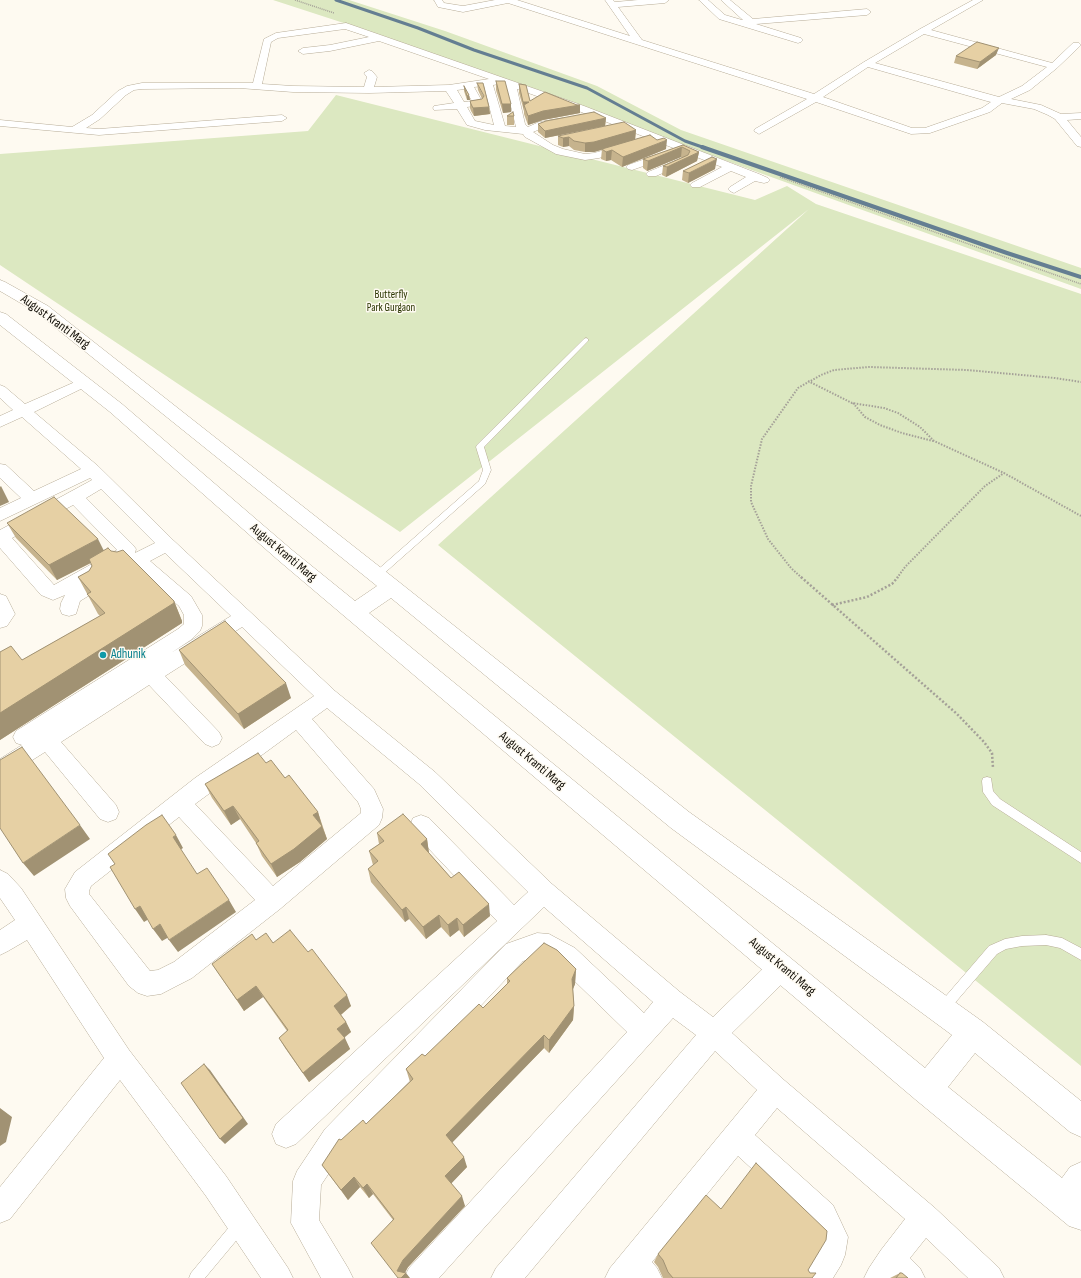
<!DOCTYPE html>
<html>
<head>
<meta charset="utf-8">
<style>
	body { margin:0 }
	canvas { display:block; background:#fefaf1 }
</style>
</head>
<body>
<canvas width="1081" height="1278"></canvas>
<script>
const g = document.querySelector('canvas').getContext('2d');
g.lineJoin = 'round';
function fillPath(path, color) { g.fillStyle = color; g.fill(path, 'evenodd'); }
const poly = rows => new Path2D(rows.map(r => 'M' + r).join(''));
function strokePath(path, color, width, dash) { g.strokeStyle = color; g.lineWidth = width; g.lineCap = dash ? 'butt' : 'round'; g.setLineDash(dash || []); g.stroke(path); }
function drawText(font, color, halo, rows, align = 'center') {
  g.font = font + ' "Sofia Sans Condensed",sans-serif'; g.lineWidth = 3; g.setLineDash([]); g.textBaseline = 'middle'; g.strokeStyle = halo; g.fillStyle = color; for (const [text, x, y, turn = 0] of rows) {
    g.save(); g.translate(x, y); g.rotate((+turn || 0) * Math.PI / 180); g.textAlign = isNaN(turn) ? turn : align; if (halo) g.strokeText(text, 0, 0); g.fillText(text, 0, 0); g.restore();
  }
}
const green = poly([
	[273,0,349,0,445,31,597,86,681,130,1081,268,1081,289,359,28],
	[336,95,755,200,787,186,816,204,1081,294,1081,1066,438,545,809,209,400,532,0,265,0,154,308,131]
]);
const streamFar1 = poly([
	[336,0,418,28,474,50,587,88,685,141,705,148]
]);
const stream = poly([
	[702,147,1007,253,1081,277]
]);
const pathFar2 = poly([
	[295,0,334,13],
	[780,177,1081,284]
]);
const pathFar1 = poly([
	[808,381,852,403,884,408,898,413,920,427,934,441,1004,473,1081,516],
	[853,403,865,417,880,425,902,433,933,441],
	[802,578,791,568,768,539,751,502,751,486,762,439,798,388,821,375,834,370,869,367,967,370,1055,378,1081,382],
	[897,578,905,567,985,486,1004,473]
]);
const path = poly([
	[801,577,957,714,984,742,992,753,993,768],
	[832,605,867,597,892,584,898,577]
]);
const lane = poly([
	[586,338,588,339,588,341,484,447,491,470,485,484,380,577,374,577,373,575,374,573,479,481,483,470,476,447,477,445,584,339,586,338],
	[987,777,991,778,993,791,1000,799,1081,852,1081,863,992,805,983,792,982,781,983,778,987,777],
	[1046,935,1062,938,1081,948,1081,960,1060,948,1046,945,1022,946,1006,949,997,954,948,1011,944,1013,940,1011,938,1007,940,1003,989,946,1005,939,1022,936,1046,935],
	[240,1218,245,1220,247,1225,245,1230,205,1278,189,1278,191,1273,235,1220,240,1218]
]);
const street = poly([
	[434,0,442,0,444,3,463,6,495,0,517,0,630,36,605,0,613,0,615,2,638,0,669,0,665,3,618,7,642,40,814,94,864,62,920,29,973,0,983,0,931,30,1052,63,1073,43,1079,43,1081,45,1079,47,1057,68,1030,90,1011,99,1041,105,1061,114,1081,113,1081,119,1067,120,1081,137,1081,147,1077,146,1055,119,1048,115,1034,109,1002,103,990,112,930,133,911,134,816,102,759,134,754,131,755,129,807,99,508,3,463,12,438,7,434,0],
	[924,34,1047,67,1022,86,999,97,875,63,924,34],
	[868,67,987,101,991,102,982,108,925,128,912,128,823,97,868,67],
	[699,0,708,0,725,15,742,20,743,20,721,0,730,0,753,19,867,9,871,12,867,15,756,24,801,38,803,40,801,42,798,43,719,19,699,0],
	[346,23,584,106,759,174,768,178,770,180,768,182,764,183,755,181,734,193,730,191,728,189,730,187,746,177,731,171,700,187,692,187,690,185,692,183,722,167,576,110,517,89,525,124,528,127,539,122,563,118,568,121,567,123,545,127,533,132,553,145,563,149,585,154,594,153,626,144,632,147,630,149,599,158,585,160,556,154,525,137,523,134,485,130,467,125,457,109,434,110,433,108,434,106,454,103,446,91,369,93,293,92,239,88,142,89,134,90,126,95,100,119,86,128,99,129,282,115,287,118,282,121,99,135,0,126,0,120,72,127,92,115,118,91,127,86,142,83,253,83,264,39,276,33,346,23],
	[345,29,369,37,330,45,303,48,298,51,303,54,330,51,379,41,489,79,449,85,374,87,377,77,372,71,369,70,364,73,367,77,364,87,293,86,262,84,271,42,278,38,345,29],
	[499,84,506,86,516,127,505,126,493,85,499,84],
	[484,86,494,125,475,121,467,107,482,105,483,103,474,87,484,86],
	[465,89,472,101,464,102,457,90,465,89],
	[668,151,674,154,672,156,632,170,628,169,626,167,628,165,668,151],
	[682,158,686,159,688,161,686,163,656,176,648,176,646,174,648,172,682,158],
	[84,378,89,379,91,382,89,385,34,412,98,466,173,540,335,691,435,772,552,884,680,992,713,1017,773,959,782,955,791,959,794,967,791,975,732,1033,784,1080,935,1208,999,1268,1004,1278,968,1278,926,1238,910,1258,920,1268,925,1278,864,1278,869,1268,881,1250,905,1219,777,1108,755,1135,833,1205,848,1237,845,1255,841,1265,833,1278,800,1278,805,1268,817,1249,819,1238,813,1225,738,1156,652,1262,657,1268,662,1278,605,1278,610,1268,757,1090,715,1051,525,1278,491,1278,496,1268,696,1035,673,1018,439,1278,404,1278,409,1268,627,1032,557,964,546,957,537,957,523,961,345,1149,321,1185,319,1220,348,1268,353,1278,321,1278,291,1223,293,1181,297,1171,325,1129,506,944,537,933,549,934,575,948,644,1013,653,1002,544,907,296,1144,286,1148,276,1144,272,1134,276,1124,497,921,413,832,410,825,413,818,421,815,429,818,514,905,528,892,419,784,327,708,312,719,374,789,383,809,382,818,379,825,280,909,192,978,161,994,147,996,138,993,129,986,70,906,66,898,65,889,75,872,195,778,314,696,242,627,165,676,219,732,222,738,219,744,212,747,205,744,149,685,61,742,116,805,119,812,116,819,108,822,100,819,45,752,7,776,0,779,0,759,22,745,16,743,13,737,16,731,178,629,184,624,184,615,179,606,135,568,127,571,121,570,118,566,95,579,98,580,101,585,98,590,80,601,76,614,69,616,62,614,60,609,61,603,65,595,53,600,41,595,0,548,0,530,92,480,90,478,0,521,0,508,21,498,0,478,0,464,6,465,34,491,81,469,22,417,0,427,0,416,13,410,0,398,0,385,5,387,25,404,84,378],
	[101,489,155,543,135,553,136,549,133,545,86,498,101,489],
	[73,505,117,550,54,585,12,538,73,505],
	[165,553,231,616,171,653,192,639,200,631,202,626,202,615,191,596,150,561,165,553],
	[296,730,358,802,361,809,361,813,273,886,195,804,296,730],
	[179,817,255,900,174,962,158,970,150,971,89,894,89,891,91,886,179,817],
	[0,594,6,596,15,614,7,626,0,628,0,594],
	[0,870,8,874,21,888,129,1050,226,1176,288,1268,293,1278,261,1278,206,1196,120,1080,10,1219,0,1223,0,1187,104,1058,27,940,8,951,0,955,0,930,15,920,0,898,0,870]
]);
const secondary = poly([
	[0,280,5,282,48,306,399,582,689,812,983,1022,1081,1101,1081,1137,1070,1132,975,1053,948,1087,1062,1178,1070,1167,1081,1162,1081,1230,1069,1226,916,1100,278,560,110,412,0,325,0,312,6,314,122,404,292,550,355,601,377,586,36,312,0,291,0,280],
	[391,598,671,828,952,1035,925,1068,369,613,391,598]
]);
const wall = poly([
	[996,55,977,69,954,63,956,56],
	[496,81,511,112,503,113,496,90],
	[477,83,489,107,490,114,474,116,471,111,470,108,470,101,482,99,478,90],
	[519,84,530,101,580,105,580,113,543,120,528,125,524,114,524,111,519,93],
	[464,86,469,95,470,100,467,100,464,91],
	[507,116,514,116,514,125,507,125],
	[606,118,605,126,545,138,538,132,538,124],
	[636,130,635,140,666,149,622,167,611,160,606,161,601,159,602,149,635,140,594,152,585,152,574,150,569,146,563,147,558,145,558,136],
	[683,145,699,152,697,161,666,177,662,175,663,166,683,157,681,157,647,171,643,168,643,159],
	[715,169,688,183,682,180,683,171],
	[7,523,104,550,111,551,174,601,182,621,182,623,0,740,0,652,22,660,100,616,98,614,78,577,89,571,92,566,91,563,57,580,16,538],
	[179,650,291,698,244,729,185,665],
	[266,763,285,778,318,812,327,839,300,862,277,877,262,856,256,843,240,819,231,825,212,798,205,784],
	[377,833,427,839,429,853,451,878,490,916,464,937,459,930,450,937,441,927,426,939,409,919,405,922,371,882,368,869,373,865,369,851,379,844],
	[256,940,273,943,308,952,351,1006,341,1015,346,1022,351,1032,344,1038,350,1049,309,1082,285,1048,279,1038,287,1031,263,997,244,1011,212,964],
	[576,969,575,984,573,989,574,1006,573,1020,549,1053,544,1048,452,1142,467,1167,451,1183,465,1206,398,1278,393,1220,373,1194,369,1198,360,1187,348,1200,322,1165,341,1140,366,1124,410,1082,406,1069,425,1056,483,1008,507,984,507,978],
	[721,1209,808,1270,812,1278,663,1278,658,1267,654,1262,658,1254],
	[900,1273,908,1278,890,1278]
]);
const shadedWall = poly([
	[999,48,996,55,977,69,980,62],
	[469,95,470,100,467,100,467,96],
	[523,102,529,102,524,105,524,111],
	[502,104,511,104,511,112,503,113],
	[580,105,580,113,543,120,528,125,528,116,543,111],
	[489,107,490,114,474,116,473,108],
	[606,118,605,126,545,138,545,131],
	[636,130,635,140,594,152,585,152,585,143],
	[569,137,569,146,563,147,563,138],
	[667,140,666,149,622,167,623,157],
	[682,147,681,157,647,171,648,161],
	[612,150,611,160,606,161,606,152],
	[699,152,697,161,666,177,667,167],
	[717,159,715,169,688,183,689,173],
	[1,486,9,502,0,506,0,487],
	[98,539,106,555,57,580,49,565],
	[174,601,182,621,182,623,0,740,0,713],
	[286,683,291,698,244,729,238,714],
	[233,806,240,819,231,825,224,811],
	[318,812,322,826,313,815],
	[80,825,90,839,34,876,23,863],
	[322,826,327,839,300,862,277,877,271,864],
	[176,835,183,848,180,850,173,837],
	[427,839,429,853,423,857,421,844],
	[229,900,236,912,178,952,169,940],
	[489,904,490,916,464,937,463,925],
	[140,906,149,919,144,922,135,909],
	[406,907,409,919,405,922,402,910],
	[439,915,441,927,426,939,423,927],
	[457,918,459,930,450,937,448,925],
	[160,924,169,937,162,941,153,929],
	[576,969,575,984,571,994,572,979],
	[256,986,263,997,244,1011,237,1000],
	[347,995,351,1006,338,1017,334,1006],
	[574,1006,573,1020,549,1053,549,1040],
	[346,1022,351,1032,342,1039,337,1029],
	[544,1035,544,1048,449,1146,446,1135],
	[345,1038,350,1049,309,1082,303,1073],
	[204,1064,210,1070,248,1124,225,1144,220,1139],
	[0,1108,12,1117,6,1142,0,1146],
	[464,1157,467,1167,449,1186,445,1176],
	[354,1177,360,1187,348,1200,341,1190],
	[367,1184,373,1194,369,1198,363,1188],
	[462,1196,465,1206,408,1267,404,1275,406,1273,410,1278,401,1278,397,1271,403,1260]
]);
const building = poly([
	[977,42,999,48,980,62,956,56,977,42],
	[496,81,505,81,511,104,502,104,496,81],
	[477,83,483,83,489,107,473,108,471,104,470,101,482,99,484,96,477,83],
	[519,84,526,85,530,101,545,92,577,105,580,105,543,111,528,116,524,105,529,102,523,102,519,84],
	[464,86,469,95,467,96,464,86],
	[513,112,514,116,507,116,513,112],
	[594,112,606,118,545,131,538,124,546,121,594,112],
	[624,122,636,130,594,142,585,143,574,141,569,137,563,138,558,136,624,122],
	[650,135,657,140,664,138,667,140,623,157,612,150,606,152,602,149,650,135],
	[683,145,699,152,667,167,663,166,688,155,690,151,682,147,648,161,643,159,683,145],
	[712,157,717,159,689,173,683,171,712,157],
	[54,497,98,539,49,565,7,523,54,497],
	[108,548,111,551,117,552,123,550,174,601,174,603,0,713,0,652,11,646,22,660,105,613,87,594,91,592,78,577,89,571,92,566,89,559,108,548],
	[225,621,286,683,238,714,179,650,225,621],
	[22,747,80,825,23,863,0,828,0,760,22,747],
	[258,753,266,763,271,760,285,778,289,775,318,812,313,815,322,826,294,849,271,864,256,843,259,841,233,806,224,811,205,784,258,753],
	[403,814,427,839,421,844,451,878,459,872,489,904,463,925,457,918,448,925,439,915,423,927,406,907,402,910,368,869,378,861,369,851,384,841,377,833,403,814],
	[162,815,176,835,173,837,197,874,207,868,229,900,169,940,160,924,153,929,140,906,135,909,110,867,115,864,108,854,146,825,162,815],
	[290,930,308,952,312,949,347,995,334,1006,346,1022,337,1029,345,1038,303,1073,279,1038,288,1030,256,986,237,1000,212,964,252,934,256,940,266,933,273,943,290,930],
	[544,943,557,950,576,969,572,979,574,1006,549,1040,544,1035,446,1135,464,1157,445,1176,462,1196,403,1260,397,1271,406,1273,401,1278,398,1278,371,1243,394,1219,367,1184,363,1188,354,1177,341,1190,322,1165,339,1139,341,1140,363,1120,366,1124,413,1079,406,1069,408,1067,422,1054,425,1056,479,1004,483,1008,510,981,507,978,544,943],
	[204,1064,243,1118,220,1139,181,1083,204,1064],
	[756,1163,827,1231,826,1240,808,1270,810,1273,816,1273,812,1278,673,1278,668,1272,663,1260,658,1254,706,1195,721,1209,756,1163],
	[900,1273,902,1273,908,1278,896,1278,900,1273]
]);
const markers = [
	[103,655,4,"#0f9aa8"]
];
const farParknames = [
	["Butterfly",391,295],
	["Park Gurgaon",391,308]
];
const streetNames = [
	["August Kranti Marg",55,322,36],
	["August Kranti Marg",283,553,40],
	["August Kranti Marg",532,761,40],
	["August Kranti Marg",782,967,40]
];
const cultureNames = [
	["Adhunik",111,655]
];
fillPath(green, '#dce8c1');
strokePath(streamFar1, '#647e92', 3);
strokePath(stream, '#647e92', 4);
strokePath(lane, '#b7ac97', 1);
strokePath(street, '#b7ac97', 1);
strokePath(secondary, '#b7ac97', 1);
strokePath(pathFar2, '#a4a098', 1.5, [1, 1]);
strokePath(pathFar1, '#a4a098', 2, [1.5, 1.5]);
strokePath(path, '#a4a098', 2.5, [2, 2]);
fillPath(lane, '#fff');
fillPath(street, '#fff');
fillPath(secondary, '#fff');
fillPath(wall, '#c6b38d');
fillPath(shadedWall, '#a19273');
fillPath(building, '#e6d0a4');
strokePath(building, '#a19273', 1);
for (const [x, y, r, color] of markers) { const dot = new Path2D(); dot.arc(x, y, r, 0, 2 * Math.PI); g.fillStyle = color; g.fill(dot); strokePath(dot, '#fefaf1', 1.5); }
drawText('11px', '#2a3501', '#fefaf1', farParknames);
drawText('13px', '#0f0c05', '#fefaf1', streetNames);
drawText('13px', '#0d838f', '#fefaf1', cultureNames, 'left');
</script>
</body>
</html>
